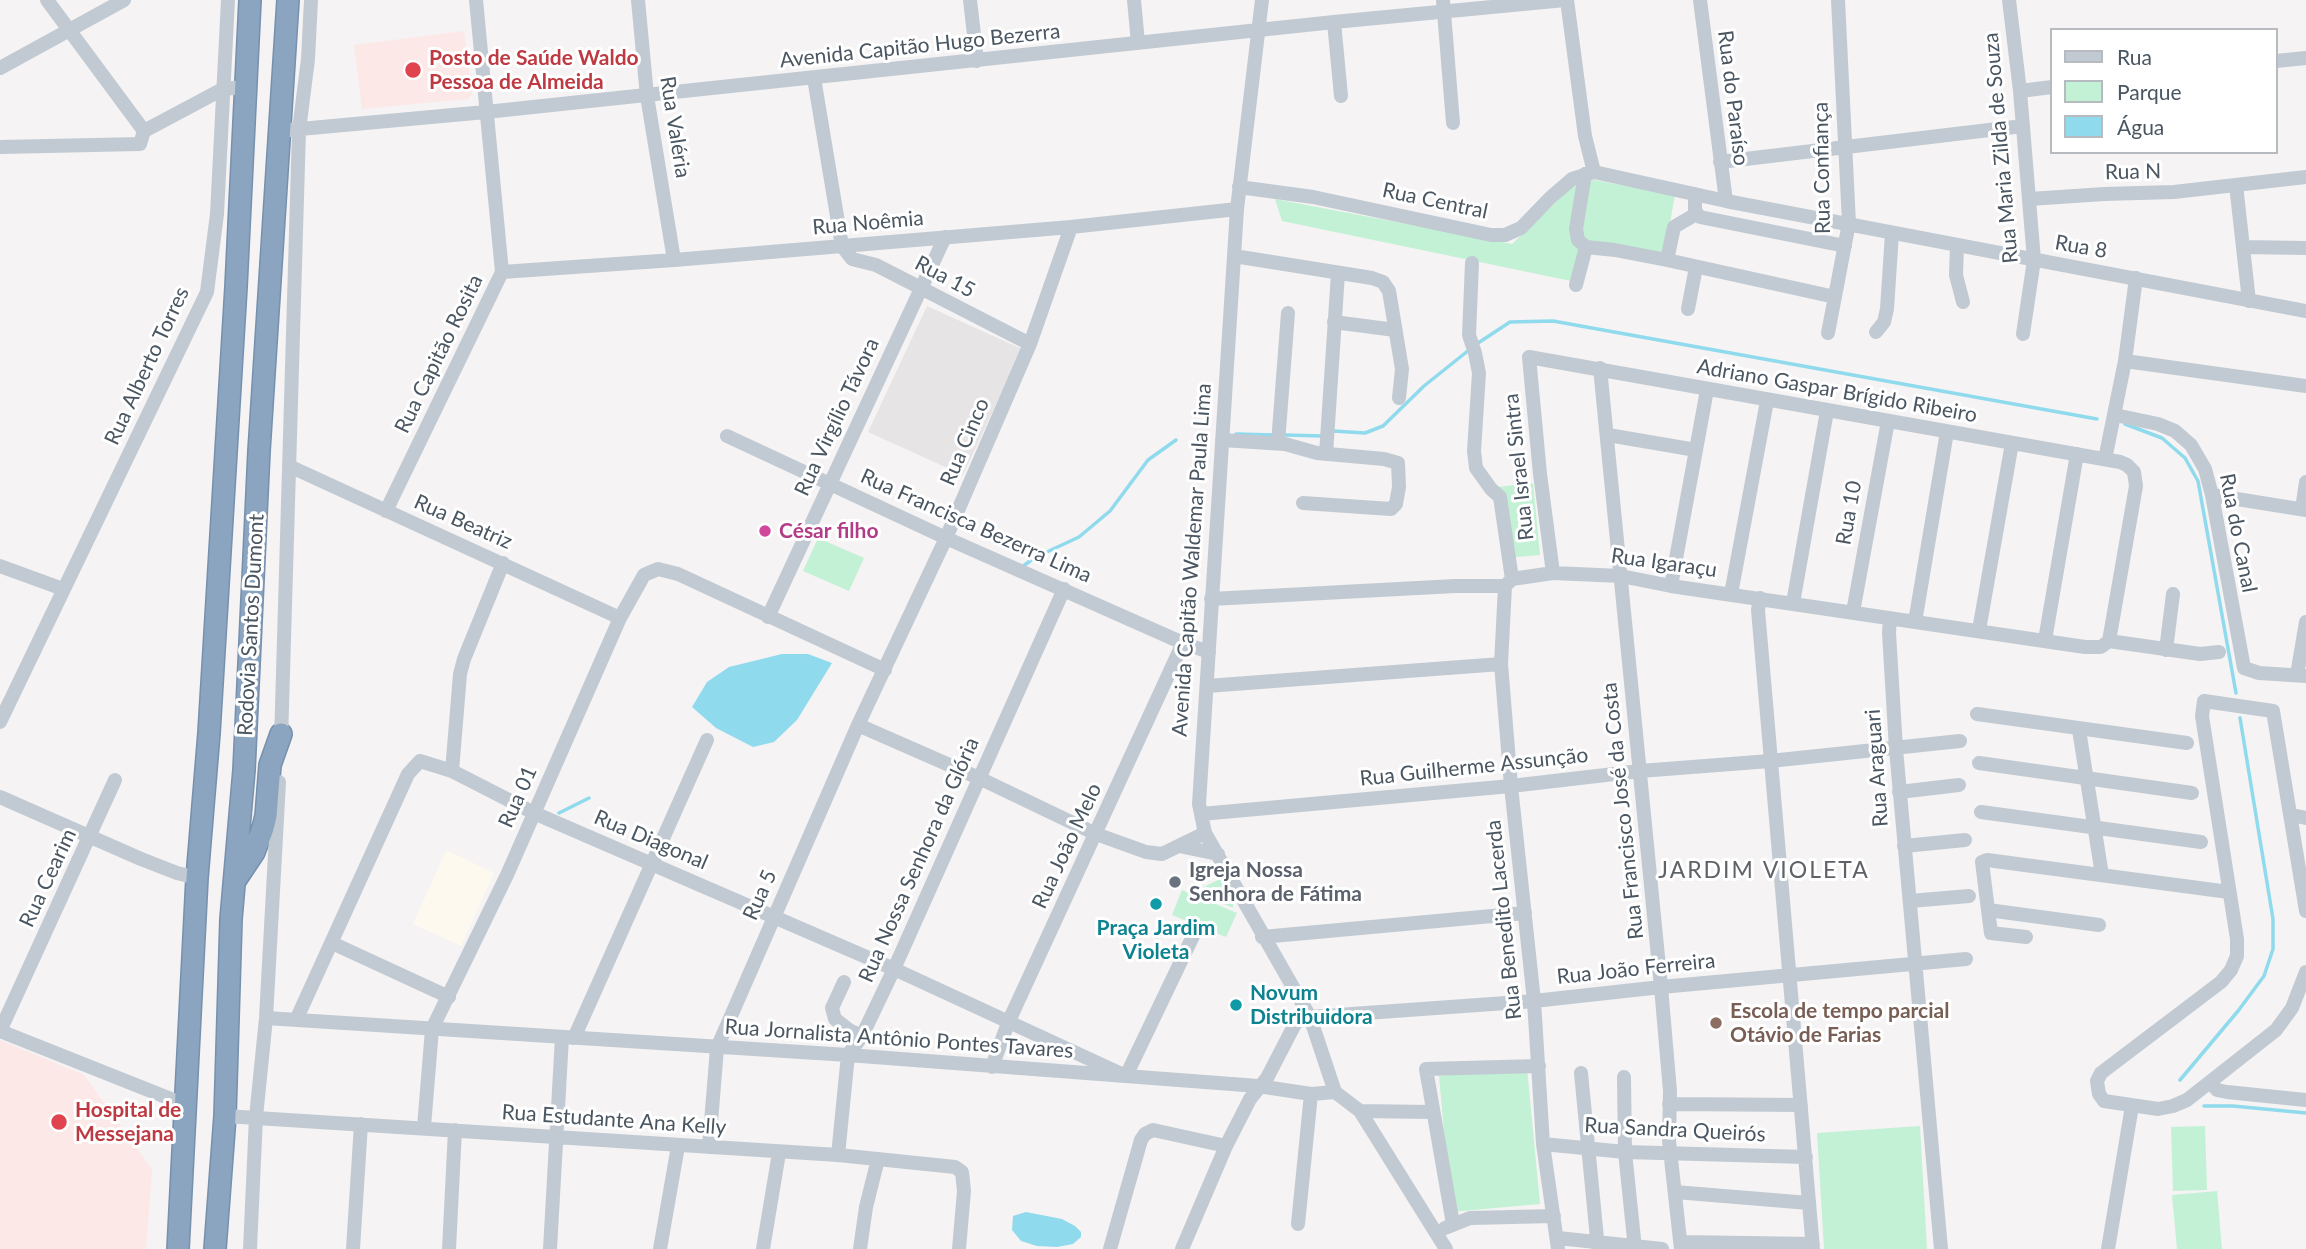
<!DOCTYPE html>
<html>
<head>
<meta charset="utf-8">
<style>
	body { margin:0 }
	#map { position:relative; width:2306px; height:1249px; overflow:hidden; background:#f5f3f3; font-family:Lato,sans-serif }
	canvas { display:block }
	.legend { position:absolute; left:2050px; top:28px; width:228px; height:126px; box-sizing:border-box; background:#fff; border:2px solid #b7bbc0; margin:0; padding:9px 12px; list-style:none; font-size:21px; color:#4a5661 }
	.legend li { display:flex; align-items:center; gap:14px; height:35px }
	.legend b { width:35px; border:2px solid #b7bbc0 }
</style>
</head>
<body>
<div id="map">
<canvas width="2306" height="1249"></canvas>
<ul class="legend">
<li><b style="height:9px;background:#c1cad2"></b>Rua</li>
<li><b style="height:19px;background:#c3f1d5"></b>Parque</li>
<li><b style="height:19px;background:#90daee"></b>Água</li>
</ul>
</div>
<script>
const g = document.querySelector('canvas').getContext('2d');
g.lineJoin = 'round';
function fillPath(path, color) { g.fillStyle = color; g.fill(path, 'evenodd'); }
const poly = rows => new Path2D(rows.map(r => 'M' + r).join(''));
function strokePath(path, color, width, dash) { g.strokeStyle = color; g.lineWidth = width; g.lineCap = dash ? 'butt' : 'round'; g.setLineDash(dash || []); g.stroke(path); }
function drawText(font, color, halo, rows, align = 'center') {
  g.font = font + ' Lato,sans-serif'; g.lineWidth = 6; g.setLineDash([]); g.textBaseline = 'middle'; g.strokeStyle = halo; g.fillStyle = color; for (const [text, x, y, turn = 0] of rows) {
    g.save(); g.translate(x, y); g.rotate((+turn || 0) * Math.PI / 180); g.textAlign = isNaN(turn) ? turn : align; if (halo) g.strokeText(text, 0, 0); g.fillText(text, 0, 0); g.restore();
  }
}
const commercial = poly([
	[446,850,494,873,461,946,413,924]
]);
const education = poly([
	[927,306,1022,349,963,475,868,432]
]);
const medical = poly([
	[464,31,472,94,468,99,362,109,354,45],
	[0,1040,84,1075,152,1169,146,1249,0,1249]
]);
const green = poly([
	[1594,180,1675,195,1664,256,1583,241,1571,281,1282,221,1275,199,1512,244,1575,184],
	[1533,483,1540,555,1504,558,1497,487],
	[818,538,864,558,849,591,803,571],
	[1218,880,1222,880,1233,902,1233,908,1195,891],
	[1182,890,1237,913,1226,937,1172,915],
	[1527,1068,1540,1204,1451,1212,1439,1076],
	[1920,1126,1927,1249,1824,1249,1817,1133],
	[2205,1126,2207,1190,2173,1191,2171,1127],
	[2217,1191,2222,1249,2177,1249,2172,1195]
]);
const water = poly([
	[782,654,808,654,832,663,797,720,774,742,753,747,716,728,692,707,707,682,729,667],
	[1026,1212,1062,1219,1075,1226,1081,1232,1081,1237,1073,1244,1057,1247,1037,1246,1021,1241,1012,1230,1013,1216]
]);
const stream = poly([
	[1475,345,1510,322,1553,321,2097,419],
	[2125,424,2162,438,2185,458,2198,481,2236,693],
	[1333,431,1365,433,1383,426,1424,386,1469,350],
	[1236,434,1274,435],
	[1286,435,1322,436],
	[1022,567,1034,558,1079,537,1110,511,1148,460,1176,440],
	[559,813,589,798],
	[2180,1080,2238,1011,2264,976,2273,949,2273,919,2240,718],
	[2204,1106,2233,1106,2306,1113]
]);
const minor = poly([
	[47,0,144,131],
	[638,0,647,96,674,260],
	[970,0,977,61],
	[1134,0,1138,43],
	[1262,0,1237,209,1199,804,1205,833,1310,1017,1335,1092],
	[1443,0,1453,123],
	[1567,0,1585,136,1594,172],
	[1700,0,1726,201],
	[2009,0,2020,91,2034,260,2023,334],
	[1334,22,1341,96],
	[2276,61,2306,58],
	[0,68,124,0],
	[814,78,842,246,852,259,876,265,1030,344],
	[2020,91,2052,87],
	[278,131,486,112,1334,22,1565,0],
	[0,147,140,144,144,131,223,89,245,87],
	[1720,162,2023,126],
	[2236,185,2249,301],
	[1239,187,1313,197,1491,235,1505,235,1521,228,1550,198,1572,179,1594,172,1726,201,2306,311],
	[1695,194,1695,211,1700,217,1845,246],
	[2030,199,2104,194,2174,192,2306,177],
	[1957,245,1956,275,1963,302],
	[1586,247,1615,250,1667,260,1835,297],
	[2243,247,2306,248],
	[1234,256,1372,278,1383,282,1389,291,1402,369,1399,398],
	[1667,260,1674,227,1696,214],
	[1472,263,1469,335,1475,353,1479,373,1474,451,1476,468,1491,489,1500,497,1512,579],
	[502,272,674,260,1071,227,1237,209],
	[1576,285,1586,247,1578,240,1576,229,1585,174],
	[1688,309,1696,267],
	[1334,322,1395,330],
	[1876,332,1884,322,1887,309,1892,233],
	[1828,333,1849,223,1838,0],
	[2125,361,2306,386],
	[1600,368,1661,987,1670,1091,1669,1141,1681,1249],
	[2115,415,2158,424,2175,431,2191,445,2205,469,2212,495,2244,668,2259,673,2306,676],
	[1608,435,1696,450],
	[727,436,946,538,1183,643,1209,652],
	[1222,440,1285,444,1317,453,1384,459,1398,463,1399,487,1396,504,1391,509,1303,503],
	[1278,443,1288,313],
	[1326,454,1338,273],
	[2105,459,2125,361,2136,278],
	[289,466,620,618],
	[2212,495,2306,510],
	[2302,509,2306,482],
	[386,511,502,272,476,0],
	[0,566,63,589],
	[1553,573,1540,474,1529,357,2120,462,2127,465,2134,472,2136,486,2109,641],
	[1505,586,1501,664,1511,786,1534,1001,1543,1144,1558,1249],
	[1671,586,1707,390],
	[1731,594,1767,401],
	[1760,598,1758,610,1813,1249],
	[1211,599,1455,586,1505,586,1512,579,1553,573,1621,576,1671,586,2085,647,2101,647,2109,641],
	[1793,603,1827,411],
	[1853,612,1888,421],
	[768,617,945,237],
	[1890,618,1889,633,1896,749,1941,1249],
	[1915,622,1947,432],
	[1979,630,2012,443],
	[2045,640,2077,454],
	[2109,641,2200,654,2219,652],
	[2166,650,2173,594],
	[2297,675,2306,622],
	[1207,686,1501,664],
	[1977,714,2187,743],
	[0,722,207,292,217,214,228,0],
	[858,725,979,778,1096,834,1146,852,1162,854,1205,833],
	[2079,730,2102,875],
	[281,741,299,130,308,59,311,0],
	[1979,763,2192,793],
	[452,771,460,674,464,659,503,563],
	[1899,792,1959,785],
	[0,797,141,859,177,873,197,878],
	[1981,812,2201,842],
	[1201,814,1511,786,1640,771,1770,761,1960,741],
	[2291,815,2306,818],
	[1179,846,1218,854],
	[1904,846,1965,840],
	[1910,901,1969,896],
	[1988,910,1991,933,2026,937],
	[2306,911,2273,711,2204,701,2202,716,2237,939,2237,956,2231,970,2221,982,2101,1073,2097,1081,2099,1094,2104,1101,2158,1109,2173,1106,2187,1100,2276,1030,2292,1008,2306,972],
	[2099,925,1988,910,1982,862,1987,860,2229,892],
	[1262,937,1525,913],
	[332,943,449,997],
	[844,982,832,1008,835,1019,849,1030,862,1036],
	[266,1018,848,1055,1258,1086,1311,1094,1335,1092,1360,1111,1446,1249],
	[297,1018,408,774,420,761,452,771,534,813,894,969,1126,1076,1194,934],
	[0,1031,115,780],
	[0,1031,186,1105],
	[574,1038,707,740],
	[992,1067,1008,1023,1183,643],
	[1581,1073,1598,1249],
	[1624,1077,1625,1152,1635,1249],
	[2210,1082,2217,1090,2227,1092,2306,1100],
	[1669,1104,1801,1105],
	[1360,1111,1432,1112],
	[225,1116,838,1155,955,1167,962,1172,964,1191,959,1249],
	[424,1127,432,1029,507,875,620,618,644,575,658,569,678,574,885,670],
	[1543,1144,1625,1152,1806,1157],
	[709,1147,717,1048,858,725,946,538,1030,344,1071,227],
	[838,1155,848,1055,862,1036,894,969,1064,589],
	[1675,1192,1809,1203],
	[1298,1224,1311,1094],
	[1453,1224,1426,1069,1539,1066],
	[1445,1228,1470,1218,1554,1216],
	[1558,1238,1662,1249],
	[1681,1242,1813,1244],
	[250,1249,256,1117,266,1018,279,782],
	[353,1249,361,1124],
	[449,1249,455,1130],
	[550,1249,562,1037],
	[660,1249,678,1146],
	[763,1249,779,1153],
	[860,1249,866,1207,878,1159],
	[1110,1249,1141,1140,1145,1134,1153,1130,1226,1146],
	[1182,1249,1226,1146,1250,1099,1267,1078,1296,1022,1310,1017,1534,1001,1661,987,1966,959],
	[2108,1249,2132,1106]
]);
const highway = poly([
	[236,879,254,852,263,828,266,816,270,765,281,734],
	[178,1249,197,878,209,733,236,287,250,0],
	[215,1249,225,1116,231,919,244,770,259,451,288,0]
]);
const markers = [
	[413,70,9,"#e0444e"],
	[765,531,7,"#d1479c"],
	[1175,882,7,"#6b7280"],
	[1156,904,7,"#0f9aa8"],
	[1236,1005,7,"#0f9aa8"],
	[1716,1023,7,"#8d6e63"],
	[59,1122,9,"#e0444e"]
];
const streetNames = [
	["Avenida Capitão Hugo Bezerra",920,46,-6],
	["Rua do Paraíso",1733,98,83],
	["Rua Valéria",675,127,81],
	["Rua Maria Zilda de Souza",2001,148,-95],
	["Rua Confiança",1822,168,-91],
	["Rua N",2133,172,-1],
	["Rua Central",1435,201,12],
	["Rua Noêmia",868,223,-5],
	["Rua 8",2081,247,10],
	["Rua 15",945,277,28],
	["Rua Capitão Rosita",439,354,-64],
	["Rua Alberto Torres",147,366,-65],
	["Adriano Gaspar Brígido Ribeiro",1837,391,10],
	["Rua Virgílio Távora",837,417,-65],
	["Rua Cinco",965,442,-67],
	["Rua Israel Sintra",1519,467,-96],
	["Rua 10",1849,513,-80],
	["Rua Beatriz",463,522,24],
	["Rua Francisca Bezerra Lima",976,526,24],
	["Rua do Canal",2238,533,79],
	["Avenida Capitão Waldemar Paula Lima",1192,560,-86],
	["Rua Igaraçu",1664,563,8],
	["Rodovia Santos Dumont",251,625,-87],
	["Rua Guilherme Assunção",1474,767,-6],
	["Rua Araguari",1877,768,-94],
	["Rua 01",518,797,-66],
	["Rua Francisco José da Costa",1623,811,-96],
	["Rua Diagonal",651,840,23],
	["Rua João Melo",1067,846,-65],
	["Rua Nossa Senhora da Glória",919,860,-66],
	["Rua Cearim",48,878,-65],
	["Rua 5",760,895,-66],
	["Rua Benedito Lacerda",1504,920,-96],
	["Rua João Ferreira",1636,969,-6],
	["Rua Jornalista Antônio Pontes Tavares",899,1039,4],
	["Rua Estudante Ana Kelly",614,1120,4],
	["Rua Sandra Queirós",1675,1130,3]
];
const healthNames = [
	["Posto de Saúde Waldo",429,58],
	["Pessoa de Almeida",429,82],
	["Hospital de",75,1110],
	["Messejana",75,1134]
];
const hotelNames = [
	["César filho",779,531]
];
const worshipNames = [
	["Igreja Nossa",1189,870],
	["Senhora de Fátima",1189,894]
];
const cultureNames = [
	["Praça Jardim",1156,928],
	["Violeta",1156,952],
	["Novum",1250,993,"left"],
	["Distribuidora",1250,1017,"left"]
];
const educationNames = [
	["Escola de tempo parcial",1730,1011],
	["Otávio de Farias",1730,1035]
];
const neighbourhoodNames = [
	["JARDIM VIOLETA",1764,871]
];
fillPath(commercial, '#fdf9ef');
fillPath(education, '#e6e4e5');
fillPath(medical, '#fce8e6');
fillPath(green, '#c3f1d5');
fillPath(water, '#90daee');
strokePath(stream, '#90daee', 3.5);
strokePath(highway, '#7690ad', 24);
strokePath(minor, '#c1cad2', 14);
strokePath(highway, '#8ba5c1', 21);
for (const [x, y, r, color] of markers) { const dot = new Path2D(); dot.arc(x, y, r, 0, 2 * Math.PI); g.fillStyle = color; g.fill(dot); strokePath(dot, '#fff', 2.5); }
drawText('21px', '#4a5661', '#fff', streetNames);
drawText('bold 21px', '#be3a42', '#fff', healthNames, 'left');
drawText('bold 21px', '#b23c85', '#fff', hotelNames, 'left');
drawText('bold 21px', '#5b616d', '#fff', worshipNames, 'left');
drawText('bold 21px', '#0d838f', '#fff', cultureNames);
drawText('bold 21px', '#785e54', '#fff', educationNames, 'left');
g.letterSpacing = '2px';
drawText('23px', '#5f6368', '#fff', neighbourhoodNames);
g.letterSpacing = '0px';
</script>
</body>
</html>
